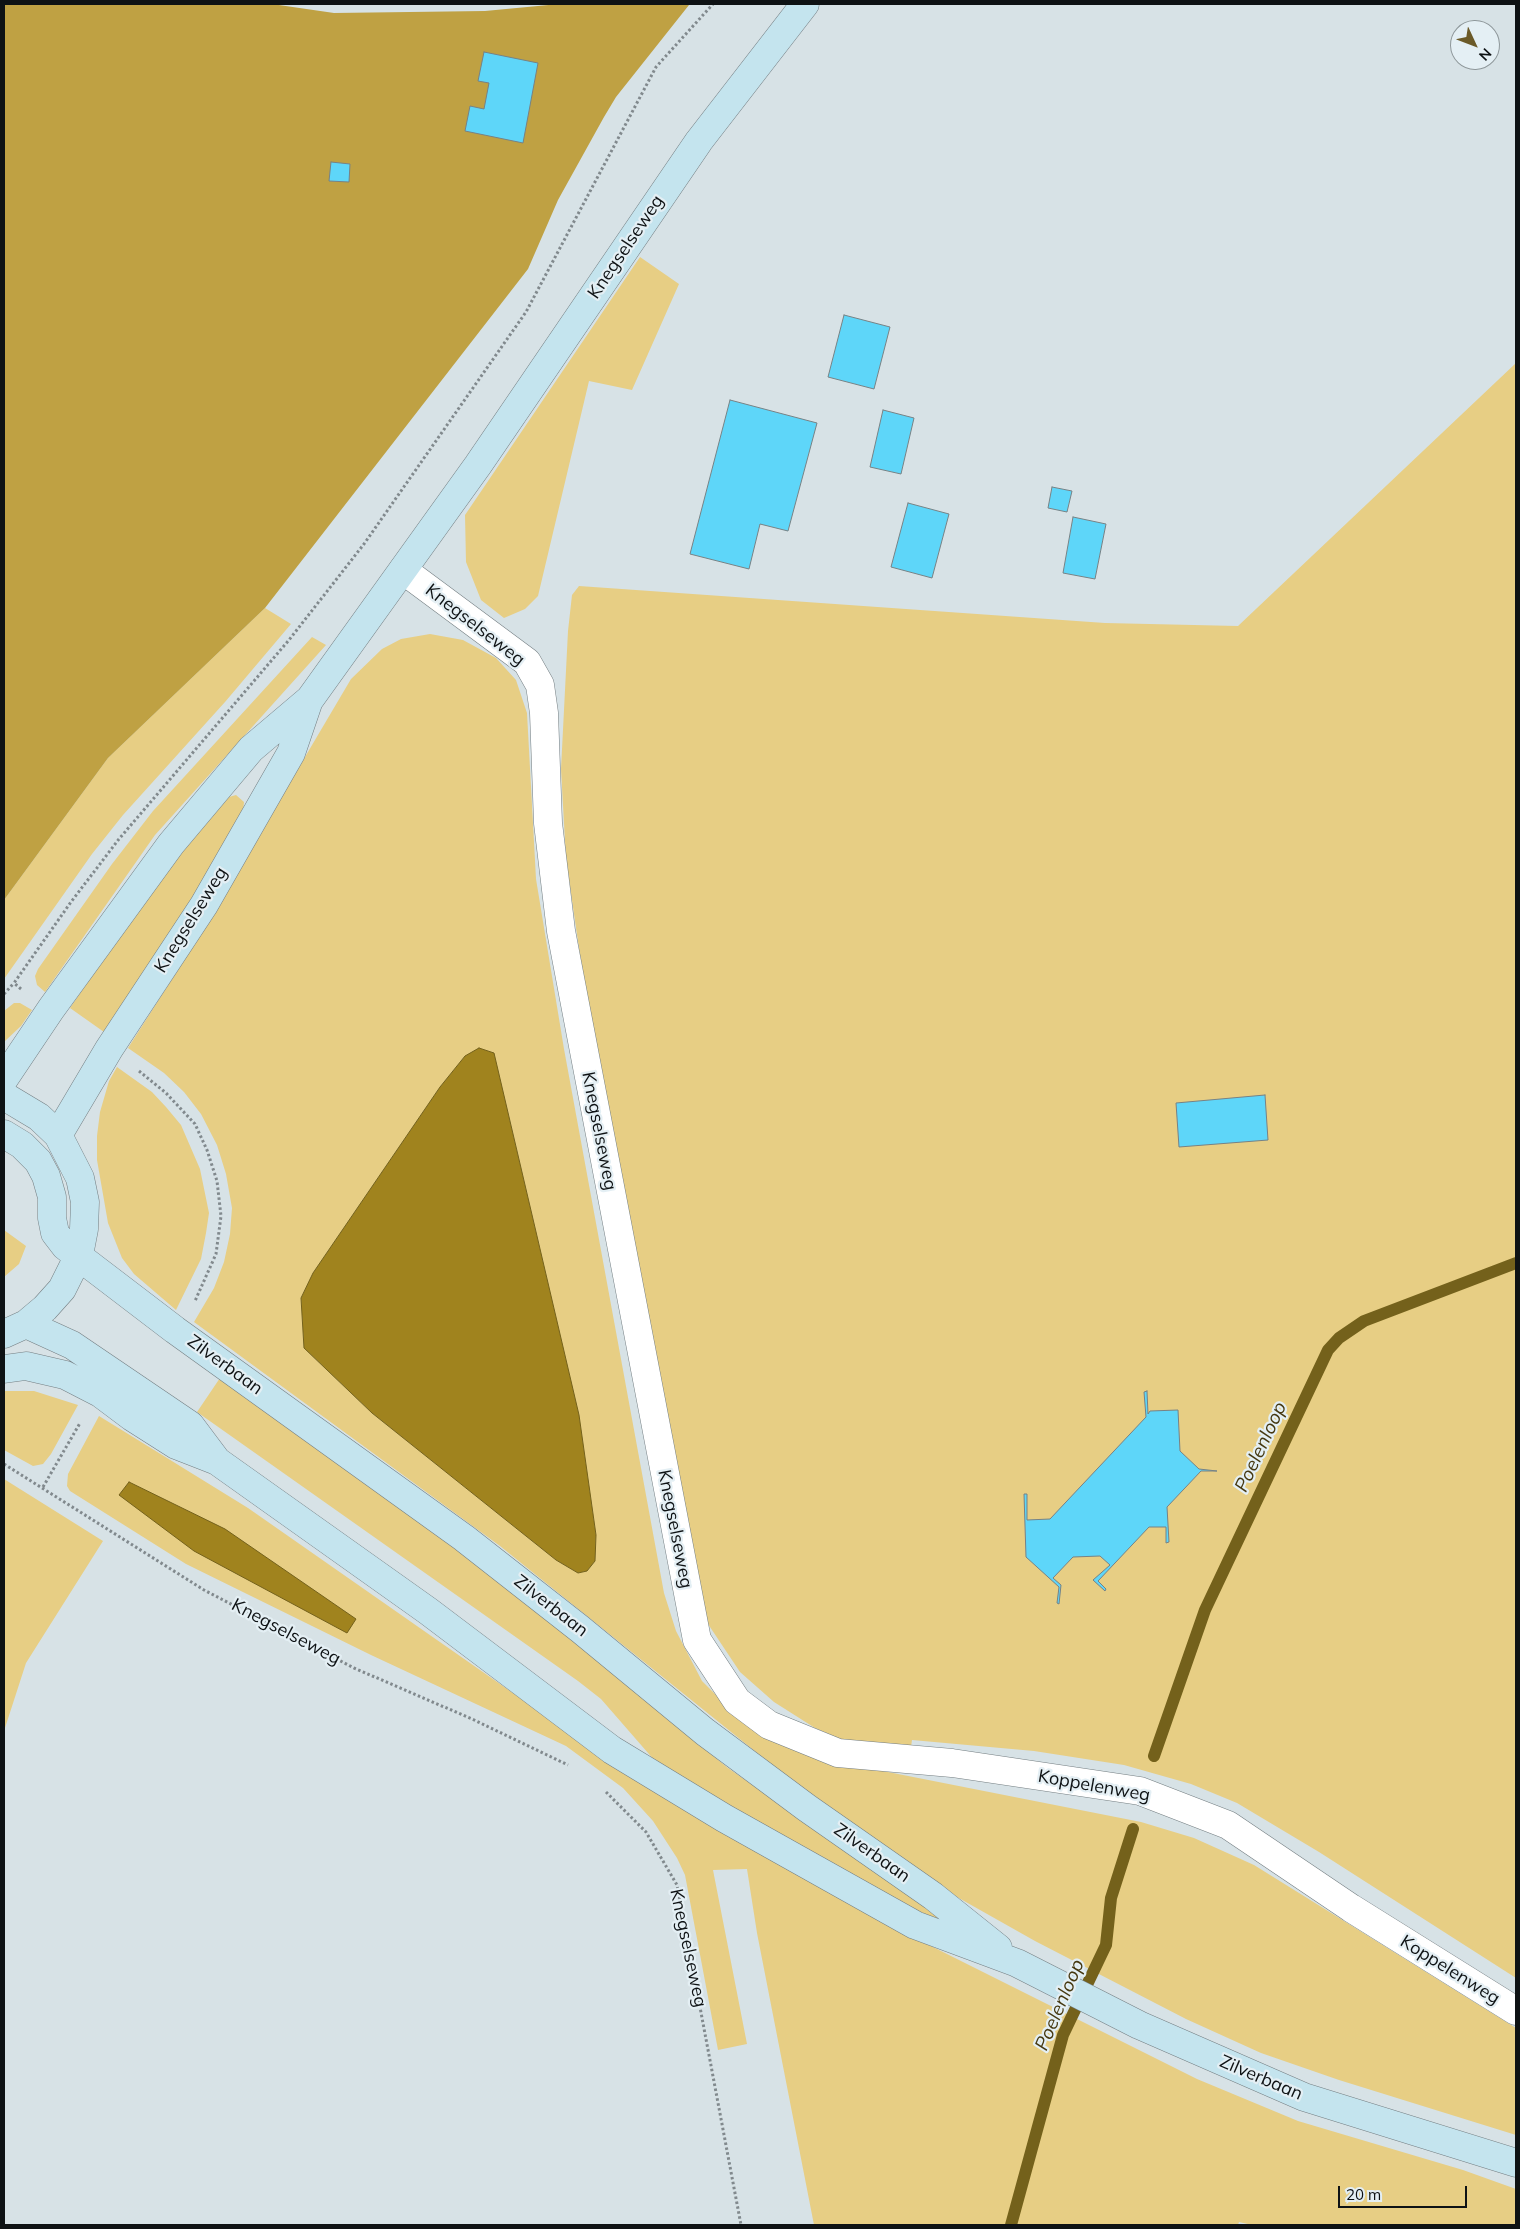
<!DOCTYPE html>
<html>
<head>
<meta charset="utf-8">
<style>
	body { margin:0 }
	#map { position:relative; width:1520px; height:2229px; overflow:hidden; background:#d7e2e6; font-family:Mulish,sans-serif }
	canvas { display:block }
	.frame { position:absolute; inset:0; border:5px solid #0e1214; pointer-events:none }
	.north { position:absolute; left:1450px; top:20px; width:50px; height:50px; box-sizing:border-box; background:#e4eff4; border:1px solid #8e979a; border-radius:50%; rotate:133deg; font-size:14px; font-weight:700; line-height:20px; text-align:center; color:#0e1214 }
	.north::after { content:''; display:block; margin:auto; width:18px; height:22px; background:#6b5a28; clip-path:polygon(50% 0,100% 100%,50% 72%,0 100%) }
	.scale { position:absolute; left:1338px; top:2186px; width:129px; height:22px; box-sizing:border-box; border:2px solid #0e1214; border-top:0; padding-left:6px; font-size:15px; line-height:18px; white-space:nowrap; color:#0e1214; -webkit-text-stroke:4px #e4eff4; paint-order:stroke }
</style>
</head>
<body>
<div id="map">
<canvas width="1520" height="2229"></canvas>
<div class="frame"></div>
<div class="north">N</div>
<div class="scale">20 m</div>
</div>
<script>
const g = document.querySelector('canvas').getContext('2d');
g.lineJoin = 'round';
function fillPath(path, color) { g.fillStyle = color; g.fill(path, 'evenodd'); }
const poly = rows => new Path2D(rows.map(r => 'M' + r).join(''));
function strokePath(path, color, width, dash) { g.strokeStyle = color; g.lineWidth = width; g.lineCap = dash ? 'butt' : 'round'; g.setLineDash(dash || []); g.stroke(path); }
function drawText(font, color, halo, rows, align = 'center') {
  g.font = font + ' Mulish,sans-serif'; g.lineWidth = 4.5; g.setLineDash([]); g.textBaseline = 'middle'; g.strokeStyle = halo; g.fillStyle = color; for (const [text, x, y, turn = 0] of rows) {
    g.save(); g.translate(x, y); g.rotate((+turn || 0) * Math.PI / 180); g.textAlign = isNaN(turn) ? turn : align; if (halo) g.strokeText(text, 0, 0); g.fillText(text, 0, 0); g.restore();
  }
}
const green = poly([
	[640,257,679,284,632,390,589,381,538,596,525,609,504,618,481,600,466,562,465,515],
	[1516,363,1516,1978,1319,1852,1237,1803,1191,1784,1124,1765,1034,1751,912,1740,911,1747,842,1740,815,1728,774,1702,740,1672,700,1612,581,962,566,859,561,769,568,631,572,595,579,586,1105,623,1238,626],
	[265,608,291,624,225,702,123,815,92,854,4,979,4,900,108,758],
	[430,634,463,640,496,658,516,680,527,713,536,879,564,1049,664,1593,676,1631,702,1681,742,1721,817,1758,1141,1822,1194,1838,1254,1865,1516,2028,1516,2135,1339,2080,1261,2053,1186,2019,1035,1941,957,1897,787,1777,500,1546,194,1322,214,1288,224,1262,230,1234,232,1208,226,1174,217,1145,201,1114,184,1092,164,1073,128,1048,197,940,351,679,382,649,401,639],
	[465,1056,504,1102,510,1121,578,1415,596,1535,595,1561,587,1571,578,1573,556,1560,372,1413,304,1348,301,1298,313,1273,440,1087],
	[312,637,326,645,155,835,45,992,37,985,35,976,38,969,112,864,153,811],
	[236,795,244,802,243,812,202,883,104,1032,70,1008,135,913,178,856,229,797],
	[14,1003,20,1003,32,1010,21,1026,4,1042,4,1011],
	[117,1067,152,1092,166,1107,181,1125,200,1169,209,1213,206,1233,201,1259,176,1310,134,1274,122,1258,108,1223,97,1160,97,1136,100,1112,109,1081],
	[4,1230,26,1246,19,1264,4,1277],
	[220,1378,465,1553,728,1768,946,1919,939,1922,918,1911,741,1813,655,1761,601,1699,578,1681,197,1412],
	[4,1391,34,1391,78,1405,51,1454,43,1464,33,1466,4,1450],
	[99,1416,248,1508,553,1721,913,1937,1197,2079,1298,2121,1463,2170,1516,2189,1516,2225,1252,2225,1239,2222,1238,2225,814,2225,757,1933,747,1869,713,1870,747,2044,718,2050,685,1875,677,1858,653,1821,623,1788,566,1746,371,1655,186,1564,70,1491,67,1486,68,1474],
	[4,1479,103,1541,26,1663,4,1731]
]);
const forest = poly([
	[4,4,272,4,334,13,485,11,559,4,689,5,616,97,604,117,558,200,528,269,265,608,108,758,4,900]
]);
const water = poly([
	[479,1048,494,1053,579,1415,596,1535,595,1561,587,1571,578,1573,556,1560,372,1413,304,1348,301,1298,313,1273,440,1087,465,1056,479,1048],
	[129,1482,225,1529,356,1619,347,1633,194,1551,119,1495,129,1482]
]);
const stream = poly([
	[1154,1756,1205,1610,1328,1350,1339,1338,1364,1321,1516,1263],
	[1011,2225,1063,2035,1106,1945,1111,1898,1133,1829]
]);
const building = poly([
	[484,52,538,63,523,143,465,131,470,106,484,109,489,83,478,81,484,52],
	[331,162,350,164,349,182,329,181,331,162],
	[844,315,890,327,874,389,828,377,844,315],
	[730,400,817,423,788,531,760,524,749,569,690,554,730,400],
	[883,410,914,418,901,474,870,467,883,410],
	[1052,487,1072,491,1067,512,1048,508,1052,487],
	[908,503,949,514,932,578,891,567,908,503],
	[1073,517,1106,524,1095,579,1063,573,1073,517],
	[1265,1095,1268,1140,1179,1147,1176,1103,1265,1095],
	[1147,1391,1148,1414,1150,1411,1178,1410,1180,1451,1199,1469,1217,1471,1201,1471,1167,1507,1169,1542,1166,1543,1166,1527,1149,1527,1098,1581,1106,1589,1105,1591,1093,1580,1110,1565,1100,1556,1073,1557,1053,1578,1061,1585,1059,1604,1057,1603,1059,1587,1026,1557,1024,1494,1027,1494,1027,1520,1050,1519,1146,1417,1144,1392,1147,1391]
]);
const path = poly([
	[21,989,14,983,71,902,119,839,289,640,364,544,526,312,656,67,713,4],
	[4,994,14,983],
	[139,1071,166,1093,195,1124,207,1150,217,1181,221,1216,216,1254,195,1301],
	[4,1464,204,1590,354,1668,472,1719,568,1765],
	[43,1487,80,1423],
	[606,1792,646,1832,677,1885,741,2225]
]);
const street = poly([
	[403,570,527,662,540,685,544,713,548,823,561,931,697,1640,737,1701,769,1725,838,1753,952,1763,1140,1791,1228,1825,1351,1908,1516,2011]
]);
const secondary = poly([
	[4,1079,51,1009,171,844,251,749,310,699,478,465,699,141,805,4],
	[4,1096,39,1117,58,1135,80,1178,85,1202,84,1229,79,1255,62,1289,45,1308,26,1324,4,1334],
	[4,1134,22,1145,38,1161,46,1176,52,1197,52,1218,55,1233,65,1246,175,1330,464,1538,580,1629,705,1732,807,1808,933,1896,998,1948],
	[58,1135,109,1049,204,905,291,753,309,700],
	[26,1324,72,1345,190,1425,217,1461],
	[4,1369,26,1366,65,1375,100,1393,132,1417,176,1445,217,1461,428,1611,612,1750,724,1818,915,1925,1017,1963,1139,2025,1304,2097,1516,2163]
]);
const streetNames = [
	["Knegselseweg",626,247,-56],
	["Knegselseweg",475,625,38],
	["Knegselseweg",191,920,-58],
	["Knegselseweg",599,1131,79],
	["Zilverbaan",225,1365,36],
	["Knegselseweg",675,1529,79],
	["Zilverbaan",551,1606,38],
	["Knegselseweg",286,1632,28],
	["Koppelenweg",1094,1786,10],
	["Zilverbaan",872,1853,35],
	["Knegselseweg",688,1948,78],
	["Koppelenweg",1450,1970,32],
	["Zilverbaan",1261,2078,23]
];
const waterNames = [
	["Poelenloop",1261,1447,-65],
	["Poelenloop",1060,2005,-67]
];
fillPath(green, '#e7ce84');
fillPath(forest, '#bfa143');
fillPath(water, '#a0831e');
strokePath(water, '#74611b', 1);
strokePath(stream, '#74611b', 12);
fillPath(building, '#5ed6f9');
strokePath(building, '#778285', 1);
strokePath(street, '#747e82', 29);
strokePath(secondary, '#747e82', 29);
strokePath(path, '#81898d', 3, [2.5, 2.5]);
strokePath(street, '#fff', 28);
strokePath(secondary, '#c4e4ee', 28);
drawText('18px', '#0e1214', '#e4eff4', streetNames);
drawText('italic 19px', '#463911', '#e4eff4', waterNames);
</script>
</body>
</html>
